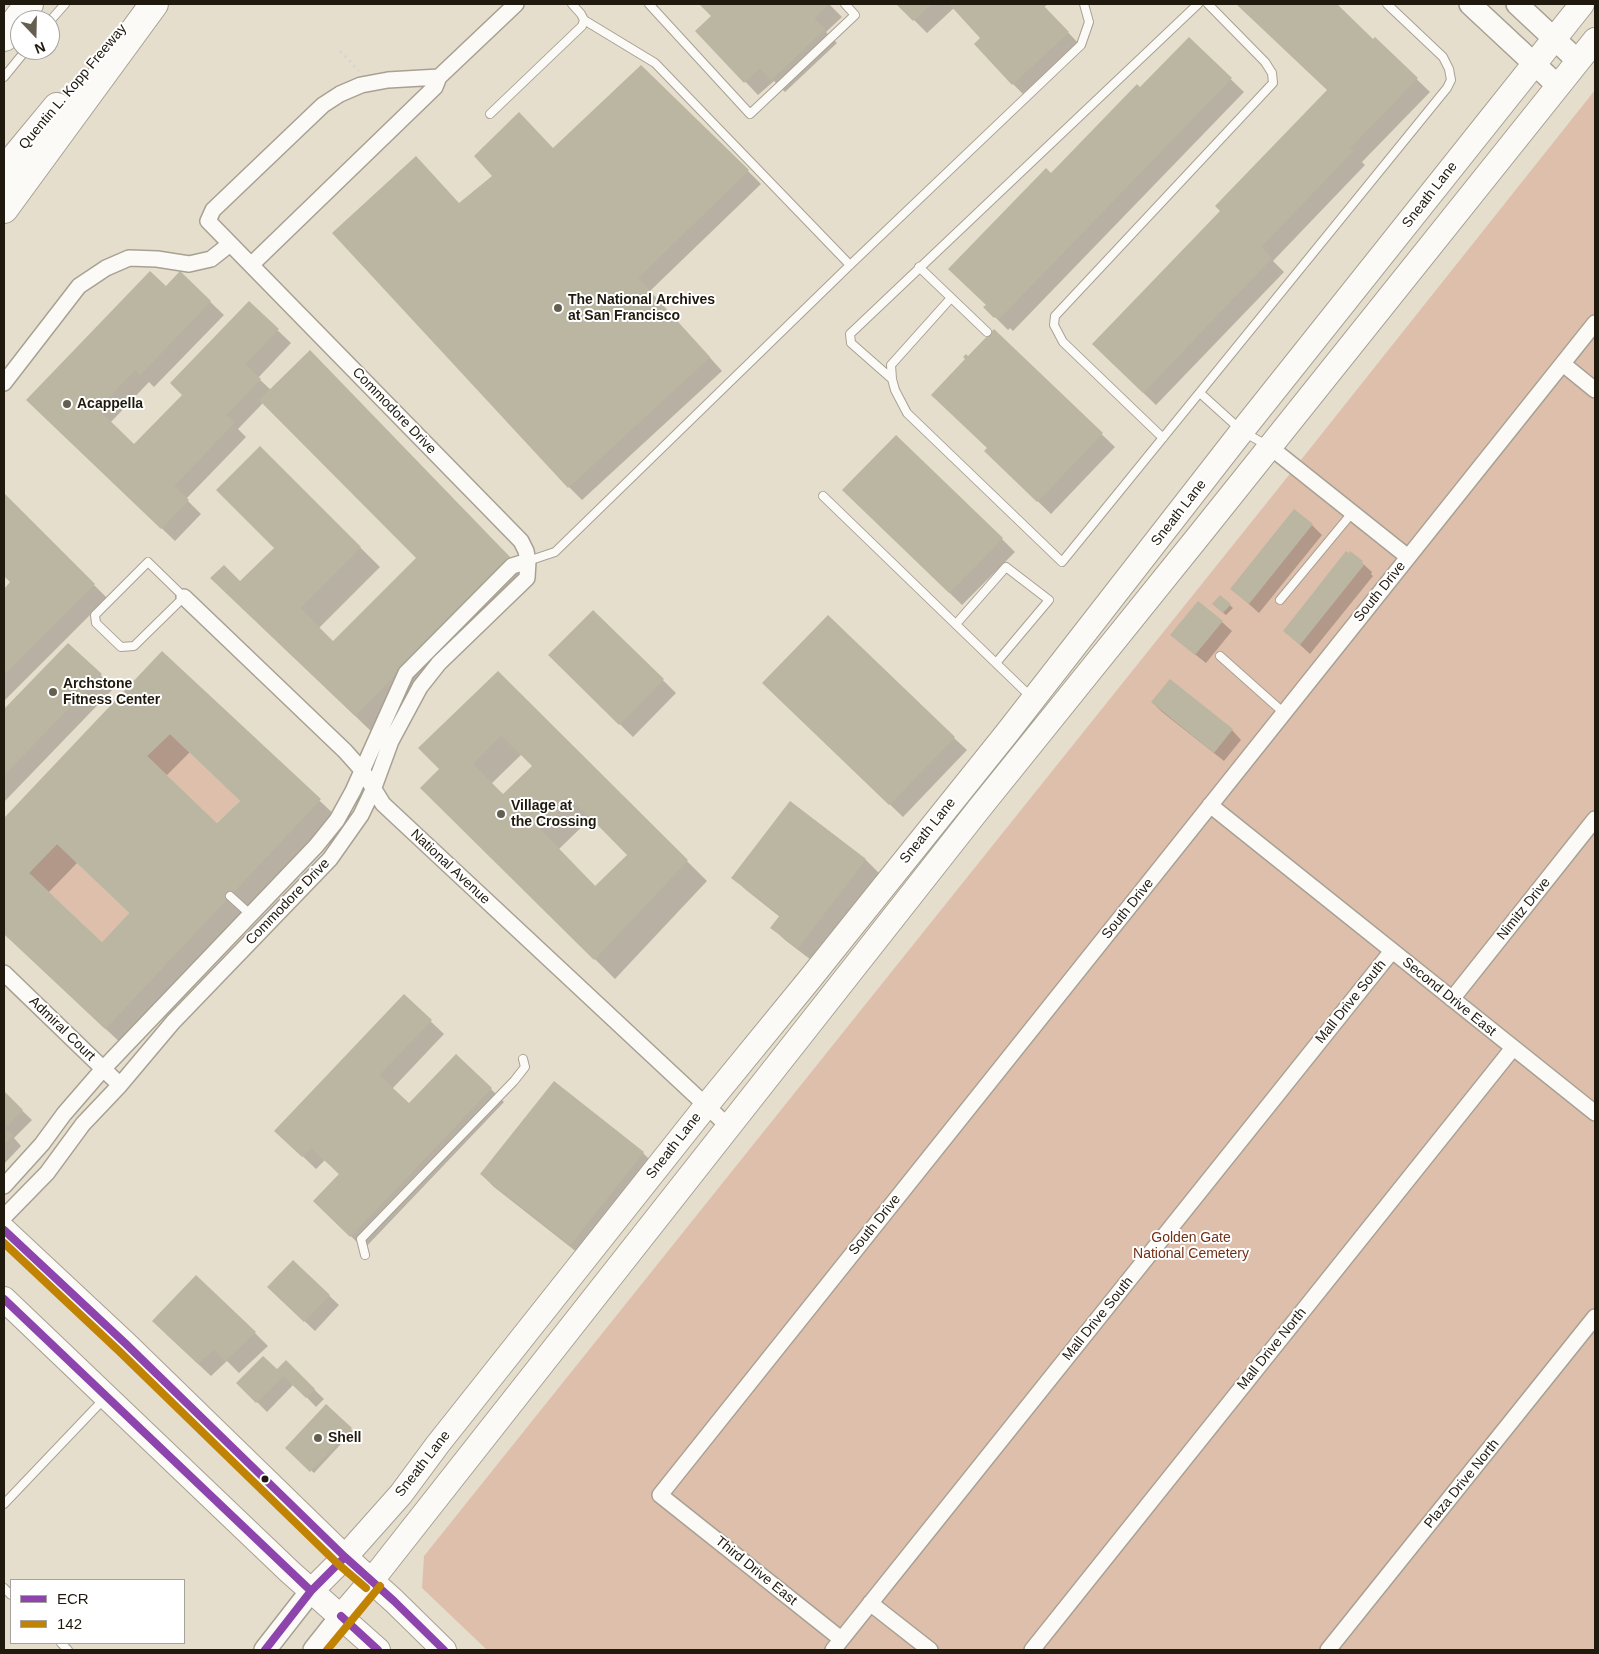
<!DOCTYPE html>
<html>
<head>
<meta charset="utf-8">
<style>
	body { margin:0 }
	#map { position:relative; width:1599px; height:1654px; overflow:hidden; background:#e6decc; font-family:Helvetica,sans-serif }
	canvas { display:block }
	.frame { position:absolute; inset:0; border:5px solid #201a0e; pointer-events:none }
	.legend { position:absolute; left:10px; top:1579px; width:175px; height:65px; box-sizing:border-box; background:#fff; border:1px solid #a6a39f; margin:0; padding:6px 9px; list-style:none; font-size:15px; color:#201a0e }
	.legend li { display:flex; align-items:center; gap:10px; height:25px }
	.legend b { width:25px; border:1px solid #a6a39f }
	.north { position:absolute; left:10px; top:10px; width:50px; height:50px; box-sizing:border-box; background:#fff; border:1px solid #a6a39f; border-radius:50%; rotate:159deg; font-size:14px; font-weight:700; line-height:20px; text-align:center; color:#201a0e }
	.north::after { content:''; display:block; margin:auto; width:18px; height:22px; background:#655f50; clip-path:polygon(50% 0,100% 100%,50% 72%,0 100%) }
</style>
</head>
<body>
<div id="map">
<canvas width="1599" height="1654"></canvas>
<div class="frame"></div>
<ul class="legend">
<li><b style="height:6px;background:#8e44ad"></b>ECR</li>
<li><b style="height:6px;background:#c18304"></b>142</li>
</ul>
<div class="north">N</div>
</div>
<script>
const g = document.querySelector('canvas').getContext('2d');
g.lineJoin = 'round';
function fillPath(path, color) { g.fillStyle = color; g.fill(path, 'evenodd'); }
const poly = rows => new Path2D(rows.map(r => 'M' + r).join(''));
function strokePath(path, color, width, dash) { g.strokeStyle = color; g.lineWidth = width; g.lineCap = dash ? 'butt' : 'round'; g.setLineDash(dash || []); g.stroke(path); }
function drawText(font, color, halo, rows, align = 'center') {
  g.font = font + ' Helvetica,sans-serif'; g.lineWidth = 4; g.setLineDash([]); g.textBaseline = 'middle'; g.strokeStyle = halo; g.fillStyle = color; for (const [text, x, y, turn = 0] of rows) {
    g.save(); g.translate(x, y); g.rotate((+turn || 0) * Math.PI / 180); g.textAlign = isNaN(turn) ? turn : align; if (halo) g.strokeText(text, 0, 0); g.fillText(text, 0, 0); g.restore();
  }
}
const green = poly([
	[1595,90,1595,1646,1593,1650,487,1650,422,1588,424,1556,1289,475],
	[170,734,240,801,217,823,147,756],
	[57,844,129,913,102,942,29,873]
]);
const shadow = poly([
	[700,4,829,4,842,17,826,32,837,43,785,92,774,81,758,95,697,31,712,16],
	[898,4,1048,4,1044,7,1081,46,1026,97,1013,84,982,38,954,8,927,33],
	[1238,4,1335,4,1373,41,1375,39,1430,92,1362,162,1365,165,1273,261,1284,272,1156,405,1106,357,1222,211,1328,90],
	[1189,39,1244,92,1013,331,1010,328,1008,330,985,307,1051,175,1140,89],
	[554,150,748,171,761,184,650,291,722,371,582,500,569,487,459,204],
	[180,273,224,315,154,387,149,382,110,423,134,446,184,395,249,303,291,343,258,378,271,390,329,371,529,577,375,735,232,598,276,548,260,448,380,567,318,629,333,643,418,558,263,403,238,429,246,437,186,499,201,514,175,541,41,413],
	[994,331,1115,447,1051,514,999,464,988,448,969,358],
	[4,495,107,598,4,701,4,591,12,582,4,574],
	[857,503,1002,539,1015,552,962,605],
	[1312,525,1322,535,1259,613,1232,589],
	[1351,553,1372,572,1371,574,1373,576,1310,654,1285,631],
	[1220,596,1233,608,1226,615,1216,607],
	[593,611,676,693,633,737,549,655],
	[1222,622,1232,631,1206,663,1182,644],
	[68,644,114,688,4,802,4,711],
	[162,652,339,819,125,1047,4,934,4,820],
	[190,752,241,801,217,825,166,776],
	[77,863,131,913,102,944,48,893],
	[498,673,707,881,615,979,422,788,441,769],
	[522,754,534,766,503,796,491,784],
	[592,817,629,855,596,887,559,849],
	[777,696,954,738,967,750,903,817],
	[1152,702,1232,730,1241,740,1224,761,1162,712],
	[791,802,866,860,879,873,811,960,785,940,772,928,780,917,746,890,733,877],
	[404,996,444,1034,392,1089,409,1105,491,1089,504,1102,364,1249,328,1214,340,1175,325,1160,316,1169,289,1143],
	[554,1083,643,1153,656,1166,583,1257,494,1187,481,1174],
	[4,1093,32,1120,14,1138,21,1146,4,1164],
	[293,1261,339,1305,315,1331,278,1296],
	[255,1333,268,1346,239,1373,227,1361,211,1376,166,1334],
	[286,1362,324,1399,316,1407,294,1384,267,1412,238,1383,277,1371],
	[326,1406,353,1431,314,1473,287,1448]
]);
const building = poly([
	[699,4,829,4,814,18,825,29,771,80,760,68,744,83,695,31,711,16],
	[896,4,932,4,913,21],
	[949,4,1042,4,1069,32,1012,85,974,44,980,38],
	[1236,4,1337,4,1373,39,1375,37,1418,78,1350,148,1353,151,1261,247,1272,258,1143,393,1092,344,1220,211,1215,206,1327,90],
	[1189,37,1232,78,999,319,996,316,994,318,983,307,986,305,948,269,1046,168,1051,173,1137,84,1140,87],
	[641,65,749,170,638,278,710,357,568,488,332,233,416,156,459,203,492,176,474,156,519,112,553,148],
	[150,271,166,286,180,271,211,301,140,375,135,370,98,409,134,444,182,395,170,383,249,301,279,329,245,364,261,379,226,415,234,423,174,486,189,500,161,529,26,400],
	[994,329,1103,433,1037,502,984,451,987,448,931,395,965,359,963,357,966,354,968,356],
	[310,350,510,557,355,716,210,578,224,565,240,581,274,548,216,490,260,446,361,547,300,608,333,641,416,558,259,400],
	[896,435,1003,538,949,593,842,490],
	[4,493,95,584,4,675,4,589,10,582,4,576],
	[1294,509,1313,524,1249,604,1230,589],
	[1346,551,1349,553,1350,551,1363,561,1362,563,1364,565,1300,645,1283,631],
	[1220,595,1231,604,1223,613,1212,604],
	[1198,601,1223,621,1195,655,1170,635],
	[593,610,664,679,619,725,548,655],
	[828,615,955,737,889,805,762,683],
	[68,643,102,674,4,775,4,709],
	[162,651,321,799,105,1029,4,934,4,818],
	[170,734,240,801,217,823,147,756],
	[57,844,129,913,102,942,29,873],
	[498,671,688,860,594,960,420,788,439,769,418,748],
	[501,735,532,766,503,794,473,764],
	[572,799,627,855,595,886,540,829],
	[1170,679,1233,729,1214,753,1151,702],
	[790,801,866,859,798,948,770,928,780,915,731,878],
	[404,994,432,1020,379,1075,409,1103,456,1054,492,1088,350,1237,313,1201,339,1174,311,1148,302,1157,274,1131],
	[554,1081,644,1152,570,1245,480,1174],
	[4,1091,23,1110,5,1128,13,1135,4,1144],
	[293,1260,330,1295,304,1322,267,1287],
	[196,1275,256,1332,225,1361,214,1349,198,1364,152,1321],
	[263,1356,277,1369,286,1360,315,1389,306,1398,283,1376,256,1403,236,1383],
	[326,1404,352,1428,310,1472,285,1448]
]);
const path = poly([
	[340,51,359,71]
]);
const lane = poly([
	[649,4,750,114,855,15,845,4],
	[584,20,655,63,850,265],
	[50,21,65,4],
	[4,77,26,50],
	[490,114,582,26,584,20,581,14,572,4],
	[919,267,987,332],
	[951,298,891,365,892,379,895,390,907,413,1062,562,1447,88,1451,80,1449,69,1443,57,1387,4],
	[892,379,851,343,850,334,1198,4],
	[1200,393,1242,431,1268,446],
	[1163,438,1063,342,1054,325,1055,316,1273,83,1272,73,1265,62,1208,4],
	[823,496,1032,698],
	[528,561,555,552,850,265,1081,45,1089,22,1084,4],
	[148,562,184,597,134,646,121,647,96,623,95,615,148,562],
	[1280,600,1352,513],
	[956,624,1006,567,1049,600,996,663],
	[1220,656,1284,713],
	[230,896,251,915],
	[365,1255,361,1239,514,1081,525,1067,523,1059],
	[4,1504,104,1399],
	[4,1588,11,1595],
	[61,1643,68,1650]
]);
const street = poly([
	[251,265,435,87,439,77,516,4],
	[1563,364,1595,390],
	[4,383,79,286,106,268,129,258,157,259,189,264,211,259,230,244],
	[1270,447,1408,557],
	[184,597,345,751,362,770,383,804,728,1126],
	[1210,805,1595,1113],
	[4,973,120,1085],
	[1452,999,1595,819],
	[4,1186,42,1144,64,1114,103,1069,316,846,337,820,353,791,406,673,512,566,528,561],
	[4,1217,47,1173,83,1124,120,1085,173,1022,330,859,361,815,373,790,391,741,420,687,439,663,527,578,528,561,526,551,521,541,208,221,213,210,323,105,340,94,361,85,388,80,439,77],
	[870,1603,930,1650],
	[841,1639,660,1495,1595,323],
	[833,1650,1392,951],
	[1032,1650,1513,1048],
	[1328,1650,1595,1317]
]);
const secondary = poly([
	[1470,4,1558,86],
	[1517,4,1578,61],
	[265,1650,311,1591],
	[314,1650,341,1616]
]);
const primary = poly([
	[4,1230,126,1344,345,1557,394,1601,444,1650],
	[4,1299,290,1572,378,1650],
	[311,1591,345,1557,401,1494,438,1444,706,1106,809,980,1007,733,1242,431,1582,4],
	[341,1616,372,1580,978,810,1201,533,1595,40]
]);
const highway = poly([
	[4,37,29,4],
	[4,171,57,107],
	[4,209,154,4]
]);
const bus1 = poly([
	[4,1230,126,1344,345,1557,394,1601,444,1650],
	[4,1299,311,1591],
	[341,1616,378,1650],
	[265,1650,311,1591,343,1559]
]);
const bus2 = poly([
	[4,1243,119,1351,338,1564,366,1588],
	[327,1650,380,1586]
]);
const markers = [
	[558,308,5,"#655f50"],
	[67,404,5,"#655f50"],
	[53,692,5,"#655f50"],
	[501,814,5,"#655f50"],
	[318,1438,5,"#655f50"],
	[265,1479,4.5,"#201a0e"]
];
const streetNames = [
	["Quentin L. Kopp Freeway",73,87,-50],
	["Sneath Lane",1430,195,-52],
	["Commodore Drive",394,411,46],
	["Sneath Lane",1179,513,-52],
	["South Drive",1380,592,-51],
	["Sneath Lane",928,831,-51],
	["National Avenue",450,867,43],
	["Commodore Drive",288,902,-46],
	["South Drive",1128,909,-51],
	["Nimitz Drive",1524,909,-51],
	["Second Drive East",1449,997,39],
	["Mall Drive South",1351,1002,-51],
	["Admiral Court",62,1029,44],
	["Sneath Lane",674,1146,-52],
	["South Drive",875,1225,-51],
	["Mall Drive South",1098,1319,-51],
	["Mall Drive North",1272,1349,-51],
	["Sneath Lane",423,1464,-52],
	["Plaza Drive North",1462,1484,-51],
	["Third Drive East",756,1571,39]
];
const poiNames = [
	["The National Archives",568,300],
	["at San Francisco",568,316],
	["Acappella",77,404],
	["Archstone",63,684],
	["Fitness Center",63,700],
	["Village at",511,806],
	["the Crossing",511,822],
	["Shell",328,1438]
];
const parkNames = [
	["Golden Gate",1191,1238],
	["National Cemetery",1191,1254]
];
fillPath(green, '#debfac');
fillPath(shadow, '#0003');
fillPath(building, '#bbb6a1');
strokePath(lane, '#a8a193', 10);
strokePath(street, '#a8a193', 18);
strokePath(secondary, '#a8a193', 24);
strokePath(primary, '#a8a193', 26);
strokePath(highway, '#a8a193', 30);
strokePath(path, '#d8d5cf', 3, [2.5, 4]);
strokePath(lane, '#fbfaf7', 8);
strokePath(street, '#fbfaf7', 15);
strokePath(secondary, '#fbfaf7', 21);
strokePath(primary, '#fbfaf7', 24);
strokePath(highway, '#fbfaf7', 28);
strokePath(bus1, '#8e44ad', 8);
strokePath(bus2, '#c18304', 8);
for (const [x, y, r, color] of markers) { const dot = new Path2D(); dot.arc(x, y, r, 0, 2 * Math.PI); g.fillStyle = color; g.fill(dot); strokePath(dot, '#fff', 2); }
drawText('14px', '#201a0e', '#fff', streetNames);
drawText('bold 14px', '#201a0e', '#fff', poiNames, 'left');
drawText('14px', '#723015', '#fff', parkNames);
</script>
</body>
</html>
